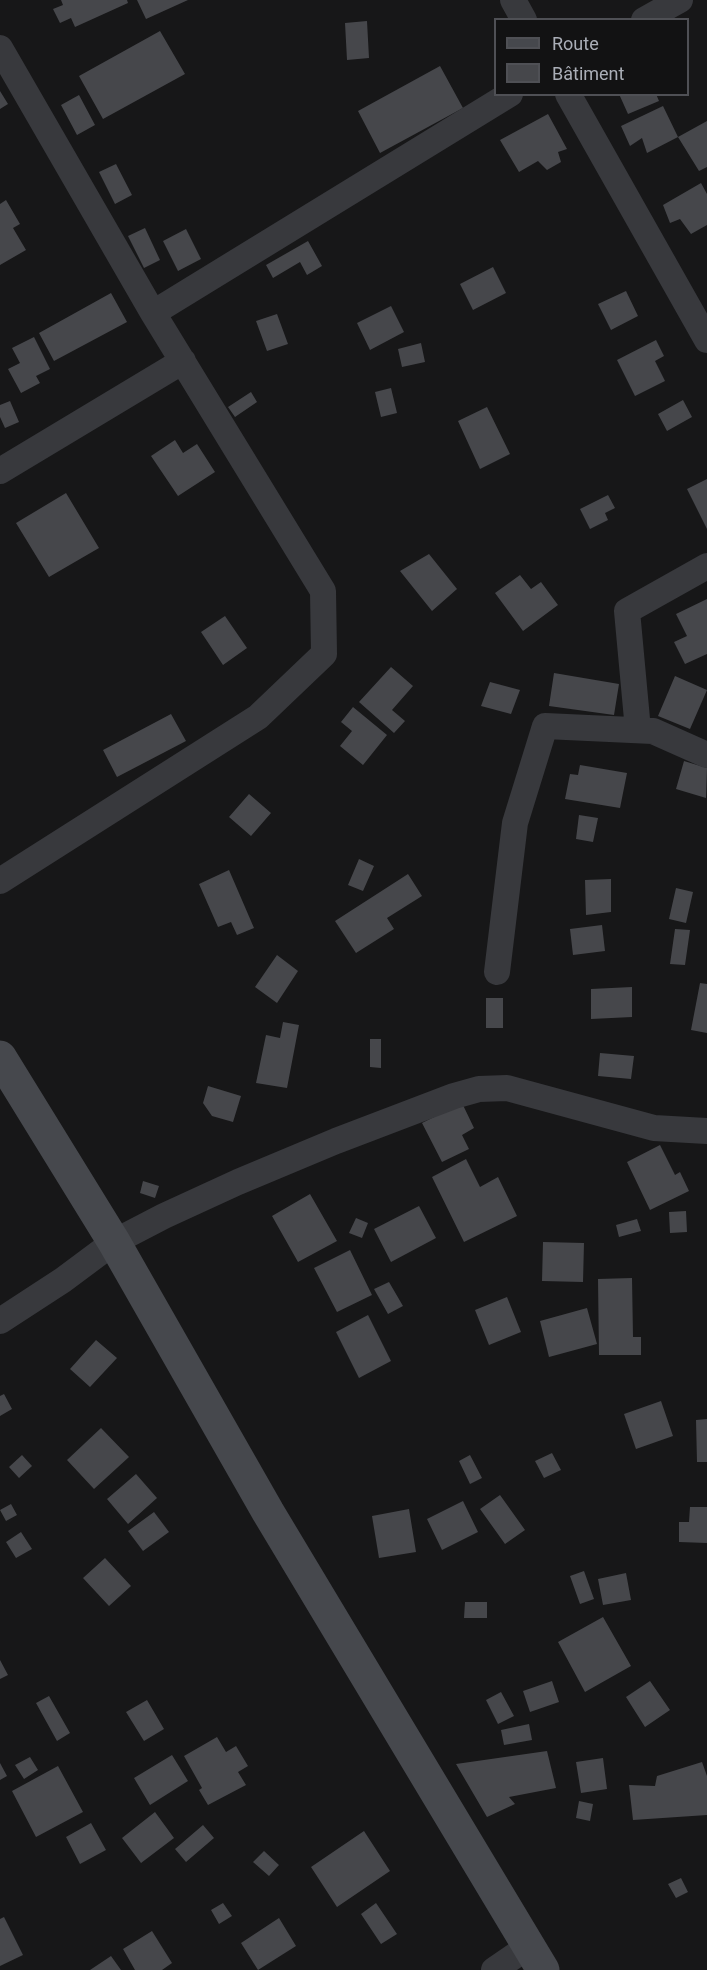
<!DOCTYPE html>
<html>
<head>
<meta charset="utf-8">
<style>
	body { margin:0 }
	#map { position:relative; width:707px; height:1970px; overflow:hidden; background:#171718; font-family:Roboto,sans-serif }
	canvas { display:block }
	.legend { position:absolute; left:494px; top:18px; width:195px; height:78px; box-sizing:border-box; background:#121213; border:2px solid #4f5055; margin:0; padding:8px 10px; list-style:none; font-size:18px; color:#aaaeb7 }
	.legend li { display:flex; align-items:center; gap:12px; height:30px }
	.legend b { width:30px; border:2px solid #4f5055 }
</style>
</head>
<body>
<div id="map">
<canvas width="707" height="1970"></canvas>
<ul class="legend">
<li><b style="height:8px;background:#46484d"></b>Route</li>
<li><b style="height:16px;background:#46474b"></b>Bâtiment</li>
</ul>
</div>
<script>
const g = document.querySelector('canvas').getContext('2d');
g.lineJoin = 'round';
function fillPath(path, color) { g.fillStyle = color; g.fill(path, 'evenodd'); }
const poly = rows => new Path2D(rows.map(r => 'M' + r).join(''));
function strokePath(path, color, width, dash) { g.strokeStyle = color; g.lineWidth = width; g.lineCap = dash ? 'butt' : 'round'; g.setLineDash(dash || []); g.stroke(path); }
const building = poly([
	[61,0,127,0,128,3,75,27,71,18,60,23,53,9,63,5],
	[137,0,188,0,146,19],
	[367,21,369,58,347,60,345,23],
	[160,31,185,74,103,119,79,76],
	[440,66,463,108,380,153,358,111],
	[0,91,8,104,0,109],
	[619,94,656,94,659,101,628,114],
	[79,95,95,125,77,135,61,105],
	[663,106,678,137,647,153,642,138,630,146,621,126],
	[548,114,567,149,558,152,561,162,547,170,538,161,519,172,500,140],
	[707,121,707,167,699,171,678,137],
	[116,164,132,195,115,204,99,172],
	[701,183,707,194,707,225,691,234,680,219,670,223,663,205],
	[6,200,20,224,13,228,26,250,0,265,0,204],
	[145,228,160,260,144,268,128,236],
	[186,229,201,259,178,271,163,241],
	[308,241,322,266,307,275,300,262,273,278,266,265],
	[493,267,506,293,473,310,460,284],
	[626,291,638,316,611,330,598,304],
	[111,293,127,322,54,361,39,333],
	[391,306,404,332,370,350,357,323],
	[277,314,288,344,267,351,256,321],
	[34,337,50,369,36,376,40,383,21,393,8,369,20,363,12,348],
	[656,340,664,356,655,361,665,381,635,396,617,360],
	[421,343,425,362,402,367,398,349],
	[391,388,397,413,381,417,375,392],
	[251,392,257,402,235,417,228,407],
	[683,400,692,417,667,431,658,414],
	[10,401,19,422,5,428,0,417,0,405],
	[487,407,510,454,480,469,458,421],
	[175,440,183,453,197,444,215,472,178,496,151,456],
	[707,479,707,529,687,489],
	[66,493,99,548,49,577,16,523],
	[608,495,615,508,605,513,608,520,590,529,580,509],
	[429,554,457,589,432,611,400,571],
	[520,575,531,589,541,582,558,605,523,631,495,593],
	[707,599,707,654,685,664,674,642,687,636,676,614],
	[225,616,247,648,223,665,201,632],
	[391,667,413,686,392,710,405,721,394,733,359,702],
	[554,673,619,684,614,715,549,706],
	[675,676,707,690,690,729,658,716],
	[490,682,520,690,511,714,481,706],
	[353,707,387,735,363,765,340,746,352,731,341,722],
	[171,714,186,741,117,777,103,750],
	[684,761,707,768,706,798,676,789],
	[580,765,627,773,620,808,565,799,570,774,578,775],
	[249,794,271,813,251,836,229,817],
	[579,815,598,818,593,842,576,839],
	[359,859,374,866,363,891,348,885],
	[229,870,254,928,237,935,231,922,218,927,199,884],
	[408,874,422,896,387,918,394,929,356,953,335,921],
	[611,879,611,912,586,915,585,880],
	[676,888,693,892,686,923,669,919],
	[602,925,605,951,573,955,570,929],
	[675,929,690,930,685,965,670,964],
	[277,955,298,971,277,1003,255,987],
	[700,983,707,984,707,1033,691,1030],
	[632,987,632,1017,591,1019,591,989],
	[486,998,503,998,503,1028,486,1028],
	[283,1022,299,1025,287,1088,256,1083,266,1035,280,1038],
	[370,1039,381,1039,381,1068,370,1067],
	[600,1053,634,1056,631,1079,598,1076],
	[208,1086,241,1096,233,1122,212,1116,203,1103],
	[462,1103,474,1128,462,1135,469,1149,442,1162,422,1123],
	[660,1145,675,1175,680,1172,689,1191,650,1210,627,1162],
	[466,1159,480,1187,498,1177,517,1216,464,1242,432,1177],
	[143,1181,159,1186,155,1198,140,1193],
	[310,1194,337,1241,298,1262,272,1216],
	[419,1206,436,1238,391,1262,374,1229],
	[686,1211,687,1232,670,1233,669,1212],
	[356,1218,368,1223,362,1238,349,1233],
	[637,1219,641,1231,619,1237,616,1225],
	[543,1242,584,1243,583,1282,542,1281],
	[350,1250,372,1295,337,1312,314,1268],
	[632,1278,633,1337,641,1337,641,1355,599,1355,598,1279],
	[389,1282,403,1306,388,1314,374,1289],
	[507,1297,521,1332,489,1345,475,1310],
	[587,1308,597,1344,549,1357,540,1321],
	[368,1315,391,1361,359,1378,336,1332],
	[96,1340,117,1358,90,1387,70,1369],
	[4,1394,12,1409,0,1416,0,1396],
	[661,1401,673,1436,636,1449,624,1414],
	[707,1419,707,1462,697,1462,696,1420],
	[101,1428,129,1457,94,1489,67,1460],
	[552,1453,561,1470,544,1478,535,1461],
	[22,1455,32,1466,19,1478,9,1467],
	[470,1455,482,1478,470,1484,459,1461],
	[136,1474,157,1498,128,1524,107,1499],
	[500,1495,525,1530,505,1544,480,1509],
	[463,1501,478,1532,442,1550,427,1519],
	[11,1504,17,1515,6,1521,0,1510],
	[690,1507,707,1507,707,1543,679,1542,679,1522,689,1522],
	[409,1509,416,1552,379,1558,372,1516],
	[154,1512,169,1532,143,1551,128,1531],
	[21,1532,32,1549,16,1558,6,1542],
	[105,1558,131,1586,109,1606,83,1578],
	[584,1571,594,1599,580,1604,570,1576],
	[626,1573,631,1600,603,1605,598,1579],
	[465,1602,487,1602,487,1618,464,1618],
	[603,1617,631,1666,585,1692,558,1642],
	[0,1660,8,1675,0,1679],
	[552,1681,559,1702,530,1712,523,1691],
	[650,1681,670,1710,645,1727,626,1697],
	[501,1692,514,1716,498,1724,486,1700],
	[49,1696,70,1733,57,1741,36,1703],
	[147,1700,164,1729,144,1741,126,1712],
	[529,1724,532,1740,504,1745,501,1730],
	[217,1737,226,1752,236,1746,248,1766,238,1772,246,1785,208,1805,199,1790,202,1788,184,1756],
	[547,1751,556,1788,509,1797,515,1804,487,1817,456,1764],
	[172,1755,188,1781,150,1805,134,1778],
	[30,1757,38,1770,24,1779,15,1765],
	[603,1758,607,1789,581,1793,576,1762],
	[702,1762,707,1776,707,1815,633,1820,629,1785,655,1786,657,1776],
	[0,1763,7,1776,0,1780],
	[58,1766,83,1812,36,1837,12,1791],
	[579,1801,593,1804,590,1821,576,1818],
	[155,1812,174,1838,141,1863,122,1838],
	[91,1823,106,1850,80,1864,66,1837],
	[203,1825,214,1838,186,1862,175,1849],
	[364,1831,390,1871,337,1907,311,1867],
	[264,1851,279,1865,269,1876,253,1862],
	[681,1878,688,1892,676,1898,668,1884],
	[223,1903,232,1916,219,1924,211,1910],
	[376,1903,397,1934,381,1944,361,1914],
	[4,1917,23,1955,0,1966,0,1919],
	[279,1918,296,1946,258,1970,241,1943],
	[152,1931,172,1963,162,1970,135,1970,123,1949],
	[111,1956,121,1970,90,1970]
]);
const street = poly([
	[513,0,524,20],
	[644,20,680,0],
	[0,48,153,313,323,591,324,654,258,717,0,881],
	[568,94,707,340],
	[153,313,510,94],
	[0,471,183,361],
	[638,730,627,611,707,566],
	[497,972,515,823,545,726,653,731,707,755],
	[0,1321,63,1280,114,1242,164,1216,238,1182,336,1141,454,1096,479,1089,507,1088,654,1128,707,1131],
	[494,1970,529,1946]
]);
const secondary = poly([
	[0,1057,114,1242,268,1512,543,1970]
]);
fillPath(building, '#46474b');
strokePath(street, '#38393d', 26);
strokePath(secondary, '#46484d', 33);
</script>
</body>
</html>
